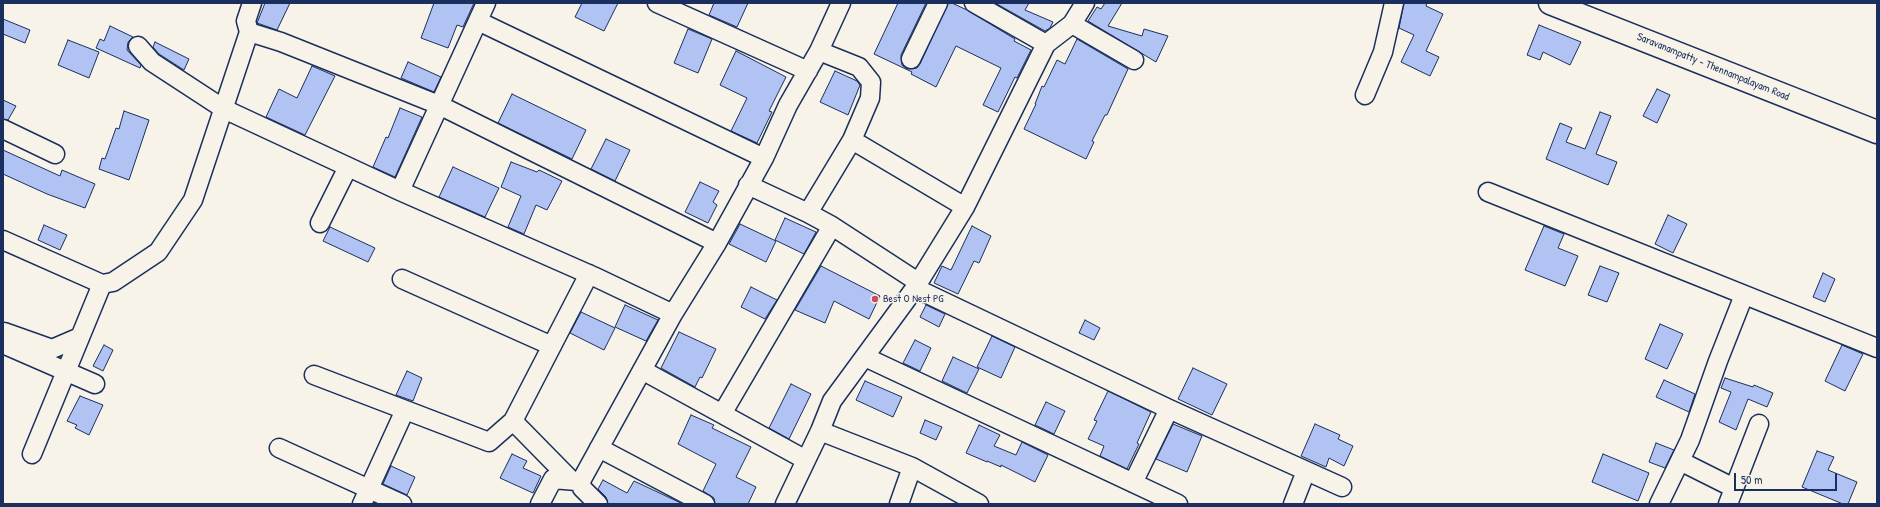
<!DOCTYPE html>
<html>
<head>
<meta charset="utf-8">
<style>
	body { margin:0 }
	#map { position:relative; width:1880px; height:507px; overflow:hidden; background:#f7f3e8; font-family:"Patrick Hand",sans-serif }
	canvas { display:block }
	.frame { position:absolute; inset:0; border:4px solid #1b2f5e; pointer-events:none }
	.scale { position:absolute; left:1734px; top:473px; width:103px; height:18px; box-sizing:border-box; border:2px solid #1b2f5e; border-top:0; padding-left:5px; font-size:12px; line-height:14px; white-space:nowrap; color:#1b2f5e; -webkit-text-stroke:3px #f7f3e8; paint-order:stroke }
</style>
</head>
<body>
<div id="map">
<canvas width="1880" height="507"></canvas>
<div class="frame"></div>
<div class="scale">50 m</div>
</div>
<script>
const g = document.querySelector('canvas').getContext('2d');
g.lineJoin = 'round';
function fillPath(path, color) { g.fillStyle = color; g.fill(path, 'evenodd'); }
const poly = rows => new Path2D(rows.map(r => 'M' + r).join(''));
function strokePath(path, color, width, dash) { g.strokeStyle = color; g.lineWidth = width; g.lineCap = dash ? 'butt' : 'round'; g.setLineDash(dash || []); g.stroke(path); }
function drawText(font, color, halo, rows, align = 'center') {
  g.font = font + ' "Patrick Hand",sans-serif'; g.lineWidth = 3; g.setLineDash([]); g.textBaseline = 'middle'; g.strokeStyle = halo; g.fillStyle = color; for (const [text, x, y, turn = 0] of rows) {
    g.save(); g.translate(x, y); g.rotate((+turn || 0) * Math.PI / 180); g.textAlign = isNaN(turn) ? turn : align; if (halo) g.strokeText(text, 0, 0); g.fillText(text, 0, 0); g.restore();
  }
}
const building = poly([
	[265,3,290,3,277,30,257,23,265,3],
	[434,3,474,3,463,27,457,25,448,48,421,38,434,3],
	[582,3,618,3,604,31,575,17,582,3],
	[714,3,748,3,737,27,709,15,714,3],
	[898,3,926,3,901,55,902,65,907,69,917,68,920,64,948,3,952,3,967,10,1015,39,1014,41,1031,50,1017,78,1015,77,998,112,983,105,1001,68,956,46,936,87,911,74,912,72,874,54,898,3],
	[995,3,1029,3,1025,10,1053,22,1050,28,1045,31,995,3],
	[1105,3,1122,3,1108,26,1142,36,1144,29,1168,36,1156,62,1088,21,1097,7,1101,9,1105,3],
	[1404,3,1427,3,1426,6,1443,14,1426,51,1439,57,1430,76,1401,62,1414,35,1399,28,1404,3],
	[3,19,30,30,25,43,3,34,3,19],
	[1539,25,1581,42,1570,65,1543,52,1540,60,1527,55,1539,25],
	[110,26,133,37,128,42,127,50,141,65,140,68,96,48,100,39,104,41,110,26],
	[688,29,712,39,698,73,674,63,688,29],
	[1077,39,1128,69,1107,115,1105,115,1092,141,1094,142,1086,159,1024,129,1036,104,1035,104,1042,86,1044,87,1057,60,1065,64,1077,39],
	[68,40,99,52,89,78,58,65,68,40],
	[155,42,189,59,184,70,159,54,153,47,155,42],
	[736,51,786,77,769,111,772,112,757,143,731,131,747,98,720,85,736,51],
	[408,62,441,77,434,92,401,78,408,62],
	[312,66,335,76,305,135,266,117,279,89,297,98,312,66],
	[835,71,857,81,860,85,848,115,820,102,835,71],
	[1657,89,1670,95,1657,123,1643,116,1657,89],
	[512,94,586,130,572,159,498,123,512,94],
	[3,100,16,106,8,120,3,119,3,100],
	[400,108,422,117,395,177,373,167,386,137,388,138,400,108],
	[124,111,149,120,129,180,99,169,102,158,105,159,116,128,119,129,124,111],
	[1600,112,1611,116,1596,154,1617,162,1608,185,1546,159,1560,123,1572,128,1566,142,1585,149,1600,112],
	[606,139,630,150,615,181,591,169,606,139],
	[3,150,60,176,62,170,95,184,85,208,47,194,3,174,3,150],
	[511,162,537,172,539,170,562,181,547,210,536,205,524,234,508,227,521,196,501,187,511,162],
	[453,167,499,188,485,217,439,197,453,167],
	[700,182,719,191,713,202,717,205,708,223,685,212,700,182],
	[1668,215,1687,224,1673,253,1655,244,1668,215],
	[785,218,816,232,804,254,775,240,785,218],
	[740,224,776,241,766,262,729,244,740,224],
	[44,225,67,235,60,250,38,240,44,225],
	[972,226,991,236,979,263,974,261,958,294,934,283,942,266,951,270,972,226],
	[1544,226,1564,234,1558,248,1578,256,1565,286,1525,270,1544,226],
	[330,227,375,248,368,262,323,241,330,227],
	[821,266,880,296,869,319,834,301,825,323,795,310,821,266],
	[1600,266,1619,273,1607,302,1588,295,1600,266],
	[1823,273,1835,279,1825,302,1813,297,1823,273],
	[751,287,777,300,765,319,741,307,751,287],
	[625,305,658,320,646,341,615,327,625,305],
	[926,305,945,314,939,327,920,317,926,305],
	[581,312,615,328,604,350,570,333,581,312],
	[1085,320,1100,328,1094,340,1079,333,1085,320],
	[1660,324,1683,334,1667,369,1645,359,1660,324],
	[679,332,716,349,702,378,700,377,695,387,661,368,679,332],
	[992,336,1015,347,1001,378,977,367,992,336],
	[915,340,931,348,920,371,903,363,915,340],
	[104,345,113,350,103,371,93,366,104,345],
	[1842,345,1863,354,1845,391,1825,381,1842,345],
	[953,357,979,369,967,393,942,381,953,357],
	[1193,368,1227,384,1212,415,1178,399,1193,368],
	[407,371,422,378,413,401,396,395,407,371],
	[1725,378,1753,387,1754,385,1773,393,1767,407,1748,399,1736,430,1719,422,1731,392,1721,388,1725,378],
	[1664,380,1695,394,1689,412,1656,397,1664,380],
	[865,381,902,397,893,417,856,400,865,381],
	[791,384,811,394,789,439,769,428,791,384],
	[1108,391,1151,412,1137,443,1139,444,1127,469,1100,456,1104,446,1088,439,1097,421,1094,420,1108,391],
	[80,396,103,405,89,435,75,428,77,425,67,421,80,396],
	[1046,402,1065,411,1054,434,1035,425,1046,402],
	[691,415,714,425,712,428,751,447,736,477,756,487,748,504,715,504,714,498,703,491,716,464,678,444,691,415],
	[925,420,942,427,936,440,920,433,925,420],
	[1173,424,1202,436,1187,472,1156,459,1173,424],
	[1315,424,1340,435,1338,439,1353,446,1344,466,1329,458,1326,467,1301,456,1315,424],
	[979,425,1000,435,994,446,1016,455,1022,442,1048,455,1035,482,1001,465,1001,467,987,461,987,462,966,453,979,425],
	[1656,443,1674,450,1665,468,1649,462,1656,443],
	[1817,451,1834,457,1828,470,1857,482,1848,504,1843,504,1802,487,1817,451],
	[512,454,527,461,523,468,541,476,533,493,500,478,512,454],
	[1603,454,1649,473,1638,501,1592,482,1603,454],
	[391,466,415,477,407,495,383,484,391,466],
	[603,480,627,493,634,481,683,504,608,504,606,497,598,489,603,480]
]);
const minor = poly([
	[252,3,246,21,249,32,281,42,439,105,717,243,764,158,788,105,819,51,841,3],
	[657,3,808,71],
	[974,3,1046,44],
	[478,21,764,158],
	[1072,24,1134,60],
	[138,46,152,62,224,109,400,191,593,276,673,314],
	[911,59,938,3],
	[1365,95,1383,52,1394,3],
	[3,129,55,154],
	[852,140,965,207],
	[748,185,808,213,832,226,918,282],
	[400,191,486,3],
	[1488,192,1877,348],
	[808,213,852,140,870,98,871,82,859,67,819,51],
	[320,223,348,167],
	[3,240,102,284,113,282,158,252,193,200,249,32],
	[402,279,552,346],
	[915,288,1169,409,1342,487],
	[4,332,52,349,80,337],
	[3,344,95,384],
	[865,357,1178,504],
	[642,370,806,460],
	[314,375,489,442,513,421,589,274],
	[722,414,832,226],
	[513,421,571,480],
	[820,431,912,467,979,504],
	[279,448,402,504],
	[599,448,705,504],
	[32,454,102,284],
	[1680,461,1734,488],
	[1133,483,1169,409],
	[362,504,405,410],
	[540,504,553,479,576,481],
	[598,504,582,488,581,481,673,314,717,243],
	[785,504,820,431,832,401,915,288,965,207,1046,44,1072,24,1085,3],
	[899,504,912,467],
	[1293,504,1306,471],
	[1659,504,1690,440,1718,361,1744,295],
	[1728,504,1759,424]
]);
const major = poly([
	[1550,3,1877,132]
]);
const markers = [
	[875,299,4,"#d1495b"]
];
const streetNames = [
	["Saravanampatty - Thennampalayam Road",1713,67,22]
];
const poiNames = [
	["Best O Nest PG",883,299]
];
fillPath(building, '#b1c3f2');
strokePath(building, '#1b2f5e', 1);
strokePath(minor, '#1b2f5e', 21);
strokePath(major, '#1b2f5e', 25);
strokePath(minor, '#f7f3e8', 18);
strokePath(major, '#f7f3e8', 22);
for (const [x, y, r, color] of markers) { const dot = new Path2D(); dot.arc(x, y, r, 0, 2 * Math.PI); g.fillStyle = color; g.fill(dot); strokePath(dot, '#f7f3e8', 1.5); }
drawText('11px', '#1b2f5e', '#f7f3e8', streetNames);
drawText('11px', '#1b2f5e', '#f7f3e8', poiNames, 'left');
</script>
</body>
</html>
